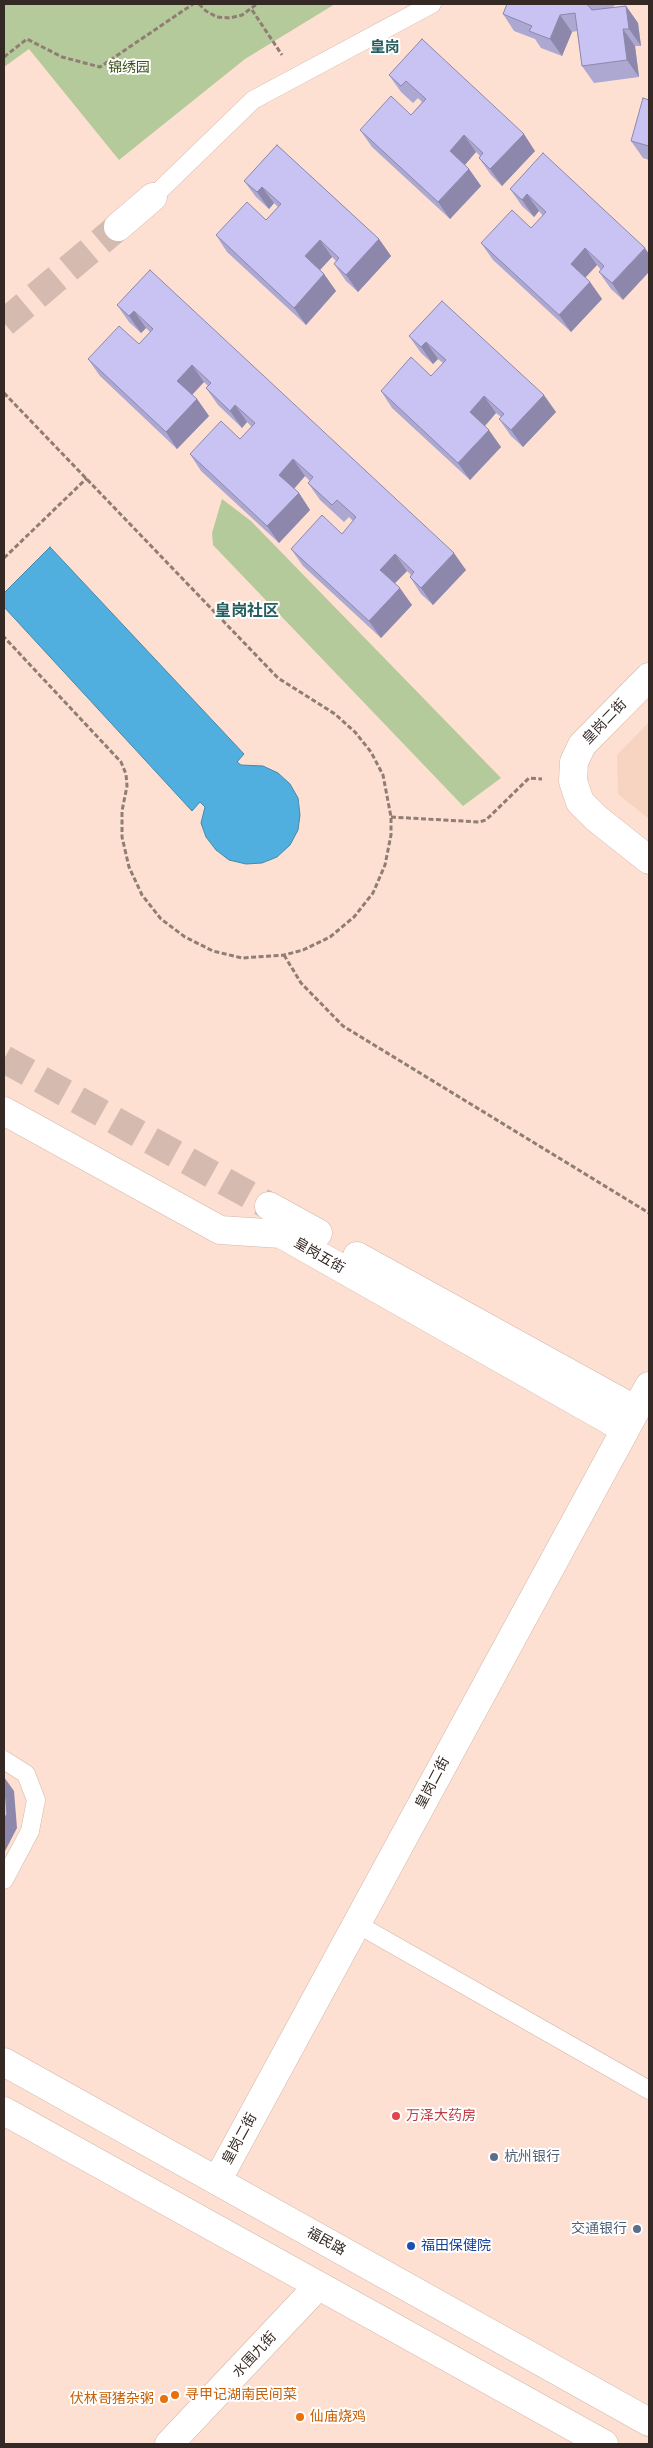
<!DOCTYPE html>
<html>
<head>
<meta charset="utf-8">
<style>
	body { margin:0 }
	#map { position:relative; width:653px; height:2448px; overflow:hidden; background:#fde0d2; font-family:Signika,sans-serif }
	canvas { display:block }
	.frame { position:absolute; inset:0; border:5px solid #342924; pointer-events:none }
</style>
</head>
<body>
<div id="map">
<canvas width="653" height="2448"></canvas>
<div class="frame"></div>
</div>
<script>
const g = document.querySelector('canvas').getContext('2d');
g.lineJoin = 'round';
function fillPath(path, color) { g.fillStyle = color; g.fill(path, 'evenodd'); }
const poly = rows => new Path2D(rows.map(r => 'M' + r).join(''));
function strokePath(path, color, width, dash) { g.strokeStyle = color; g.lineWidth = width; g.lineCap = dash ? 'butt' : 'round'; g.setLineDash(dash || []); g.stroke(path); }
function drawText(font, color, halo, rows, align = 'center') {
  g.font = font + ' Signika,"Noto Sans SC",sans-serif'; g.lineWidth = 4; g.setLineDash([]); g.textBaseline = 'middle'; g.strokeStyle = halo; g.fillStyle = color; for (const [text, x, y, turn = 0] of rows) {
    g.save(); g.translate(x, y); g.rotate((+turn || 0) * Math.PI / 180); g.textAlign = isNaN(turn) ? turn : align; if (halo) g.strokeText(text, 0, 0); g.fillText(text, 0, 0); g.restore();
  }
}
const built = poly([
	[649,722,649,819,618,794,617,755]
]);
const green = poly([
	[4,4,335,4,245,59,119,160,29,49,4,67],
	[222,499,251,521,501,778,463,806,213,545,212,533]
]);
const water = poly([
	[50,547,244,754,237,762,241,765,263,766,278,773,290,784,298,798,300,815,298,830,290,845,277,857,262,863,246,864,229,860,216,850,206,837,201,823,205,807,200,802,192,811,4,607,4,593,50,547]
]);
const streetTunnel = poly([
	[4,323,118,227],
	[4,1059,269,1206]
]);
const path = poly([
	[199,4,206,11,217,17,230,18,242,15,257,4],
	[252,10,282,55],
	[4,57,27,39,62,57,100,67,193,4],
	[4,393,278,678,335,714,355,732,371,752,383,775,391,817,391,835,385,865,373,893,354,917,330,937,303,950,284,955,242,958,213,951,185,937,161,919,142,895,129,867,122,837,122,811,127,786,126,774,121,762,4,637],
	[4,558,87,478],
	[391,817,479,822,486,820,529,778,542,779],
	[284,955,301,983,343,1026,649,1213]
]);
const lane = poly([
	[153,197,253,100,432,4],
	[4,1760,26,1774,36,1800,30,1831,4,1880],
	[357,1924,649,2090]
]);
const street = poly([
	[118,227,153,197],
	[649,677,582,745,574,762,573,781,580,802,596,818,649,860],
	[4,1111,220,1230,281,1234,625,1429],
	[269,1206,318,1233],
	[357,1256,636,1410],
	[217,2181,649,1386],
	[169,2444,318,2286]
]);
const secondary = poly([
	[4,2062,649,2422],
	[4,2111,604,2444]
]);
const wall = poly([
	[507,4,617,4,611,8,626,6,638,23,641,46,635,46,639,77,594,83,582,66,577,31,572,32,562,56,541,48,535,39,514,31,503,14],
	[422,39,535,151,502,186,491,175,479,158,480,156,476,152,465,165,469,169,481,186,450,219,372,147,360,130,411,115,422,102,418,98,413,103,401,92,389,75],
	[649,100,649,160,643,158,631,141],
	[277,145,379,239,391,256,358,292,346,281,334,264,336,261,332,257,320,270,324,274,336,291,306,325,227,252,216,235,266,220,278,207,274,203,269,209,256,197,244,181],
	[543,153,623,300,611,289,599,272,601,270,597,265,585,278,590,282,602,299,571,332,493,260,481,243,531,228,543,216,539,211,534,217,522,206,510,189],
	[150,270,466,570,433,605,421,594,410,577,411,575,407,571,395,583,412,605,381,638,303,566,291,549,342,534,353,521,349,517,344,522,320,500,308,483,310,481,305,476,294,489,299,493,310,510,279,543,201,471,190,454,240,439,252,427,247,422,242,428,218,405,206,388,208,386,204,382,192,395,197,399,209,416,177,449,100,376,88,359,139,344,150,332,146,328,141,333,129,322,117,305],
	[442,301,556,412,523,447,511,436,499,419,501,417,496,413,485,426,501,447,470,480,392,408,381,391,431,376,443,363,438,359,433,364,421,353,409,336]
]);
const shadedWall = poly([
	[626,6,638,23,641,46,629,29],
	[560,15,572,32,562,56,550,39],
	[623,29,635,46,639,77,627,60],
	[524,134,535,151,502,186,490,169],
	[464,135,476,152,462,168,450,151],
	[469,169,481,186,450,219,438,202],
	[262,187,274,203,269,209,257,192],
	[527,194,539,211,534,217,522,200],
	[379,239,391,256,358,292,346,275],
	[320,240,332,257,317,273,305,256],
	[585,248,597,265,582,281,571,264],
	[645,248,649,254,649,272,623,300,612,283],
	[324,274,336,291,306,325,294,308],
	[590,282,602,299,571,332,559,315],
	[134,311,146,328,141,333,129,316],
	[426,342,438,359,433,364,421,347],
	[192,365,204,382,189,398,177,381],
	[544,395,556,412,523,447,511,430],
	[484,396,496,413,482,429,470,412],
	[197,399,209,416,177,449,166,432],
	[235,405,247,422,242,428,230,411],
	[489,430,501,447,470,480,458,463],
	[293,459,305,476,291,492,279,475],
	[299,493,310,510,279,543,267,526],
	[454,553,466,570,433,605,421,588],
	[395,554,407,571,392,586,380,570],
	[400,588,412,605,381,638,369,621],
	[4,1777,14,1791,17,1828,4,1853]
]);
const building = poly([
	[507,4,587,4,592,10,626,6,629,29,623,29,627,60,582,66,575,13,560,15,550,39,529,31,532,26,503,14,507,4],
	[422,39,524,134,490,169,479,158,483,153,464,135,450,151,469,169,438,202,360,130,391,96,411,115,426,99,406,81,401,86,389,75,422,39],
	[643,98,649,100,649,146,631,141,643,98],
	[277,145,379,239,346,275,334,264,339,258,320,240,305,256,324,274,294,308,216,235,247,202,266,220,281,204,262,187,257,192,244,181,277,145],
	[543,153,645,248,612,283,599,272,604,266,585,248,571,264,590,282,559,315,481,243,512,210,531,228,546,212,527,194,522,200,510,189,543,153],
	[150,270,454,553,421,588,410,577,414,572,395,554,380,570,400,588,369,621,291,549,322,515,342,534,356,517,337,500,332,505,308,483,313,477,293,459,279,475,299,493,267,526,190,454,221,421,240,439,255,423,235,405,230,411,206,388,211,383,192,365,177,381,197,399,166,432,88,359,119,326,139,344,153,329,134,311,129,316,117,305,150,270],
	[442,301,544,395,511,430,499,419,504,414,484,396,470,412,489,430,458,463,381,391,411,357,431,376,446,360,426,342,421,347,409,336,442,301],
	[4,1777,7,1814,4,1819,4,1777]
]);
const markers = [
	[396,2116,5,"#e0444e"],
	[494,2157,5,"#5c6f8a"],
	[637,2229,5,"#5c6f8a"],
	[411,2246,5,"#1a4fb4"],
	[175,2395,5,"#e8710a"],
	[164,2399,5,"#e8710a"],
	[300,2417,5,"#e8710a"]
];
const parkNames = [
	["锦绣园",129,68]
];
const streetNames = [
	["皇岗二街",605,722,-46],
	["皇岗五街",319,1256,30],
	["皇岗二街",433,1783,-62],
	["皇岗二街",240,2139,-61],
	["福民路",326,2242,29],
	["水围九街",255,2355,-47]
];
const healthNames = [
	["万泽大药房",406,2116]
];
const serviceNames = [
	["杭州银行",504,2157],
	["交通银行",627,2229,"right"]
];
const transitNames = [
	["福田保健院",421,2246]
];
const foodNames = [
	["寻甲记湖南民间菜",185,2395],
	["伏林哥猪杂粥",154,2399,"right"],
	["仙庙烧鸡",310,2417]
];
const neighbourhoodNames = [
	["皇岗",385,48]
];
const quarterNames = [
	["皇岗社区",247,612]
];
fillPath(built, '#f7d3c1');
fillPath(green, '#b5ca9b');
fillPath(water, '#50afdf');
strokePath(water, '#4887a7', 1);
strokePath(streetTunnel, '#d5bbaf', 28, [28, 14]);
strokePath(lane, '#d2b6a8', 19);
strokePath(street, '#d2b6a8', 29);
strokePath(secondary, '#d2b6a8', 29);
strokePath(path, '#907d74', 3, [5, 2.5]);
strokePath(lane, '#fff', 18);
strokePath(street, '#fff', 28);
strokePath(secondary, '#fff', 28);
fillPath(wall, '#ada8d2');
fillPath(shadedWall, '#8d88ab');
fillPath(building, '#c9c3f4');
strokePath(building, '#8d88ab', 1);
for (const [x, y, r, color] of markers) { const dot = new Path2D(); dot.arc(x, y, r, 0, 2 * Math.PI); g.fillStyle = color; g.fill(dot); strokePath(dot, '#fff', 2); }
drawText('14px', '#3c5219', '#fff', parkNames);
drawText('14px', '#342924', '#fff', streetNames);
drawText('14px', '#be3a42', '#fff', healthNames, 'left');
drawText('14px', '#4e5e75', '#fff', serviceNames, 'left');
drawText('14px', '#164399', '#fff', transitNames, 'left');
drawText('14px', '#c56008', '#fff', foodNames, 'left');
drawText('bold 15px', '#245e5d', '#fff', neighbourhoodNames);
drawText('bold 16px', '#245e5d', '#fff', quarterNames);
</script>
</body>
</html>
